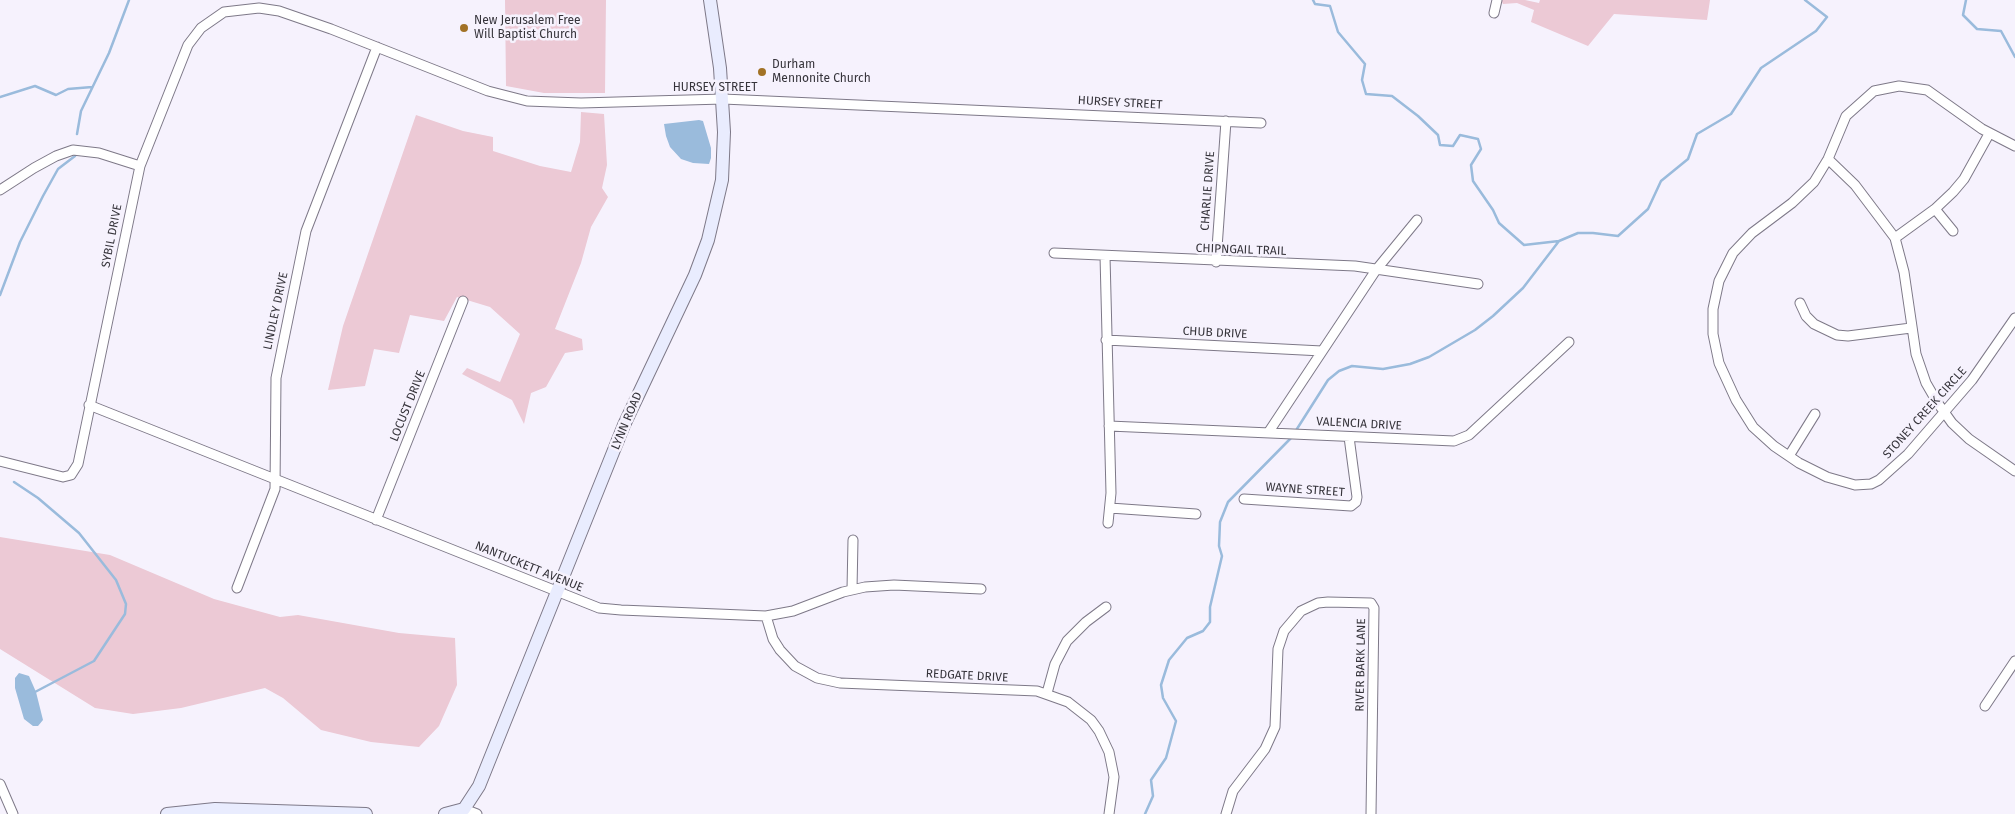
<!DOCTYPE html>
<html>
<head>
<meta charset="utf-8">
<style>
	body { margin:0 }
	canvas { display:block; background:#f6f2fd }
</style>
</head>
<body>
<canvas width="2015" height="814"></canvas>
<script>
const g = document.querySelector('canvas').getContext('2d');
g.lineJoin = 'round';
function fillPath(path, color) { g.fillStyle = color; g.fill(path, 'evenodd'); }
const poly = rows => new Path2D(rows.map(r => 'M' + r).join(''));
function strokePath(path, color, width, dash) { g.strokeStyle = color; g.lineWidth = width; g.lineCap = dash ? 'butt' : 'round'; g.setLineDash(dash || []); g.stroke(path); }
function drawText(font, color, halo, rows, align = 'center') {
  g.font = font + ' "Fira Sans",sans-serif'; g.lineWidth = 5; g.setLineDash([]); g.textBaseline = 'middle'; g.strokeStyle = halo; g.fillStyle = color; for (const [text, x, y, turn = 0] of rows) {
    g.save(); g.translate(x, y); g.rotate((+turn || 0) * Math.PI / 180); g.textAlign = isNaN(turn) ? turn : align; if (halo) g.strokeText(text, 0, 0); g.fillText(text, 0, 0); g.restore();
  }
}
const green = poly([
	[505,0,606,0,605,93,544,93,506,86],
	[1501,0,1525,0,1539,3,1540,0,1710,0,1707,20,1614,14,1588,46,1531,22,1534,10,1517,3,1503,4],
	[581,112,604,114,607,165,602,188,608,197,591,227,581,263,555,329,582,339,583,350,565,353,546,387,531,393,524,424,512,400,462,374,467,368,500,382,520,334,490,307,457,297,444,321,410,315,399,353,374,349,365,386,328,390,343,326,416,115,463,131,493,137,493,151,540,166,571,172,580,142],
	[0,537,110,555,214,599,280,617,298,615,399,633,455,638,457,685,439,726,419,747,371,742,321,730,283,698,265,688,181,708,133,714,95,708,0,649]
]);
const water = poly([
	[699,120,703,121,711,148,711,158,709,164,693,163,681,159,670,147,666,136,664,124],
	[19,673,29,676,36,692,43,720,38,726,33,726,24,719,15,688,15,678]
]);
const stream = poly([
	[1313,0,1315,4,1330,6,1338,32,1365,64,1362,80,1366,94,1392,96,1418,116,1438,135,1440,145,1453,146,1460,135,1478,139,1481,149,1471,165,1473,181,1493,210,1499,223,1524,245,1559,241],
	[1966,0,1963,15,1977,29,2001,31,2015,57],
	[0,97,35,86,56,95,68,89,92,87],
	[77,134,81,111,109,53,129,0],
	[0,295,20,242,43,196,58,169,75,156],
	[1295,432,1328,380,1339,371,1352,366,1383,369,1410,364,1429,357,1475,330,1493,316,1523,288,1559,241,1578,233,1593,233,1618,236,1648,209,1661,181,1688,159,1697,134,1731,114,1761,68,1816,31,1827,17,1805,0],
	[14,482,38,498,79,533,116,580,126,604,125,614,94,661,35,692],
	[1145,814,1153,796,1151,780,1166,758,1176,721,1163,698,1161,685,1169,660,1187,638,1203,631,1210,622,1210,607,1222,556,1219,546,1220,522,1228,502,1292,437]
]);
const street = poly([
	[1494,13,1497,0],
	[2015,146,1982,129,1927,90,1899,86,1874,91,1846,116,1828,159,1814,182,1792,203,1752,233,1733,253,1719,281,1713,309,1713,334,1719,363,1736,400,1753,427,1774,446,1799,463,1827,477,1855,485,1871,484,1879,480,1908,454,1972,380,2015,318],
	[1828,159,1855,185,1895,238,1904,272,1916,354,1926,383,1937,402,1952,423,1969,439,2015,471],
	[0,190,34,168,56,156,73,150,99,153,140,166],
	[1935,209,1953,231],
	[1895,238,1935,209,1953,192,1964,179,1989,134],
	[1054,253,1355,266,1478,284],
	[1105,256,1111,493,1108,523],
	[1216,262,1226,121],
	[1800,303,1806,316,1814,324,1837,335,1848,336,1911,328],
	[1106,340,1322,351],
	[89,405,599,608,621,610,766,616,793,611,843,592,865,587,894,585,981,589],
	[1109,426,1454,441,1469,435,1569,342],
	[1268,433,1376,270,1417,220],
	[1789,456,1815,414],
	[0,461,63,477,71,475,78,464,140,166,188,45,201,28,224,12,259,8,279,11,331,29,488,91,527,101,581,103,723,99,1261,123],
	[1244,499,1351,506,1356,502,1357,497,1349,437],
	[1110,508,1196,514],
	[376,520,463,301],
	[237,588,275,489,276,378,306,231,377,47],
	[852,589,853,540],
	[766,616,773,639,780,650,795,666,817,678,840,683,1037,691,1068,702,1091,720,1099,731,1109,752,1114,777,1109,814],
	[1047,693,1055,664,1067,641,1086,622,1106,607],
	[1985,706,2015,661],
	[0,784,13,814],
	[464,809,477,814],
	[1226,814,1233,791,1265,749,1275,727,1278,649,1284,631,1301,611,1318,603,1328,602,1371,603,1374,608,1371,814]
]);
const secondary = poly([
	[167,814,215,809,366,814],
	[445,814,464,809,479,786,624,425,695,275,708,240,722,180,724,132,720,68,710,0]
]);
const markers = [
	[464,28,5,"#a27226"],
	[762,72,5,"#a27226"]
];
const poiNames = [
	["New Jerusalem Free",474,21],
	["Will Baptist Church",474,35],
	["Durham",772,65],
	["Mennonite Church",772,79]
];
const streetNames = [
	["HURSEY STREET",715,88],
	["HURSEY STREET",1120,103,3],
	["CHARLIE DRIVE",1208,191,-86],
	["SYBIL DRIVE",112,236,-79],
	["CHIPNGAIL TRAIL",1241,250,2],
	["LINDLEY DRIVE",276,311,-78],
	["CHUB DRIVE",1215,333,3],
	["LOCUST DRIVE",408,406,-68],
	["STONEY CREEK CIRCLE",1925,413,-48],
	["LYNN ROAD",627,421,-67],
	["VALENCIA DRIVE",1359,424,3],
	["WAYNE STREET",1305,490,4],
	["NANTUCKETT AVENUE",529,567,22],
	["RIVER BARK LANE",1361,665,-89],
	["REDGATE DRIVE",967,676,3]
];
fillPath(green, '#ecc9d5');
fillPath(water, '#9abbdc');
strokePath(stream, '#9abbdc', 2.5);
strokePath(street, '#7e7988', 11);
strokePath(secondary, '#7e7988', 14);
strokePath(street, '#fff', 9);
strokePath(secondary, '#e9ecfe', 12);
for (const [x, y, r, color] of markers) { const dot = new Path2D(); dot.arc(x, y, r, 0, 2 * Math.PI); g.fillStyle = color; g.fill(dot); strokePath(dot, '#f6f2fd', 2); }
drawText('12px', '#36343b', '#f6f2fd', poiNames, 'left');
drawText('12px', '#36343b', '#f6f2fd', streetNames);
</script>
</body>
</html>
